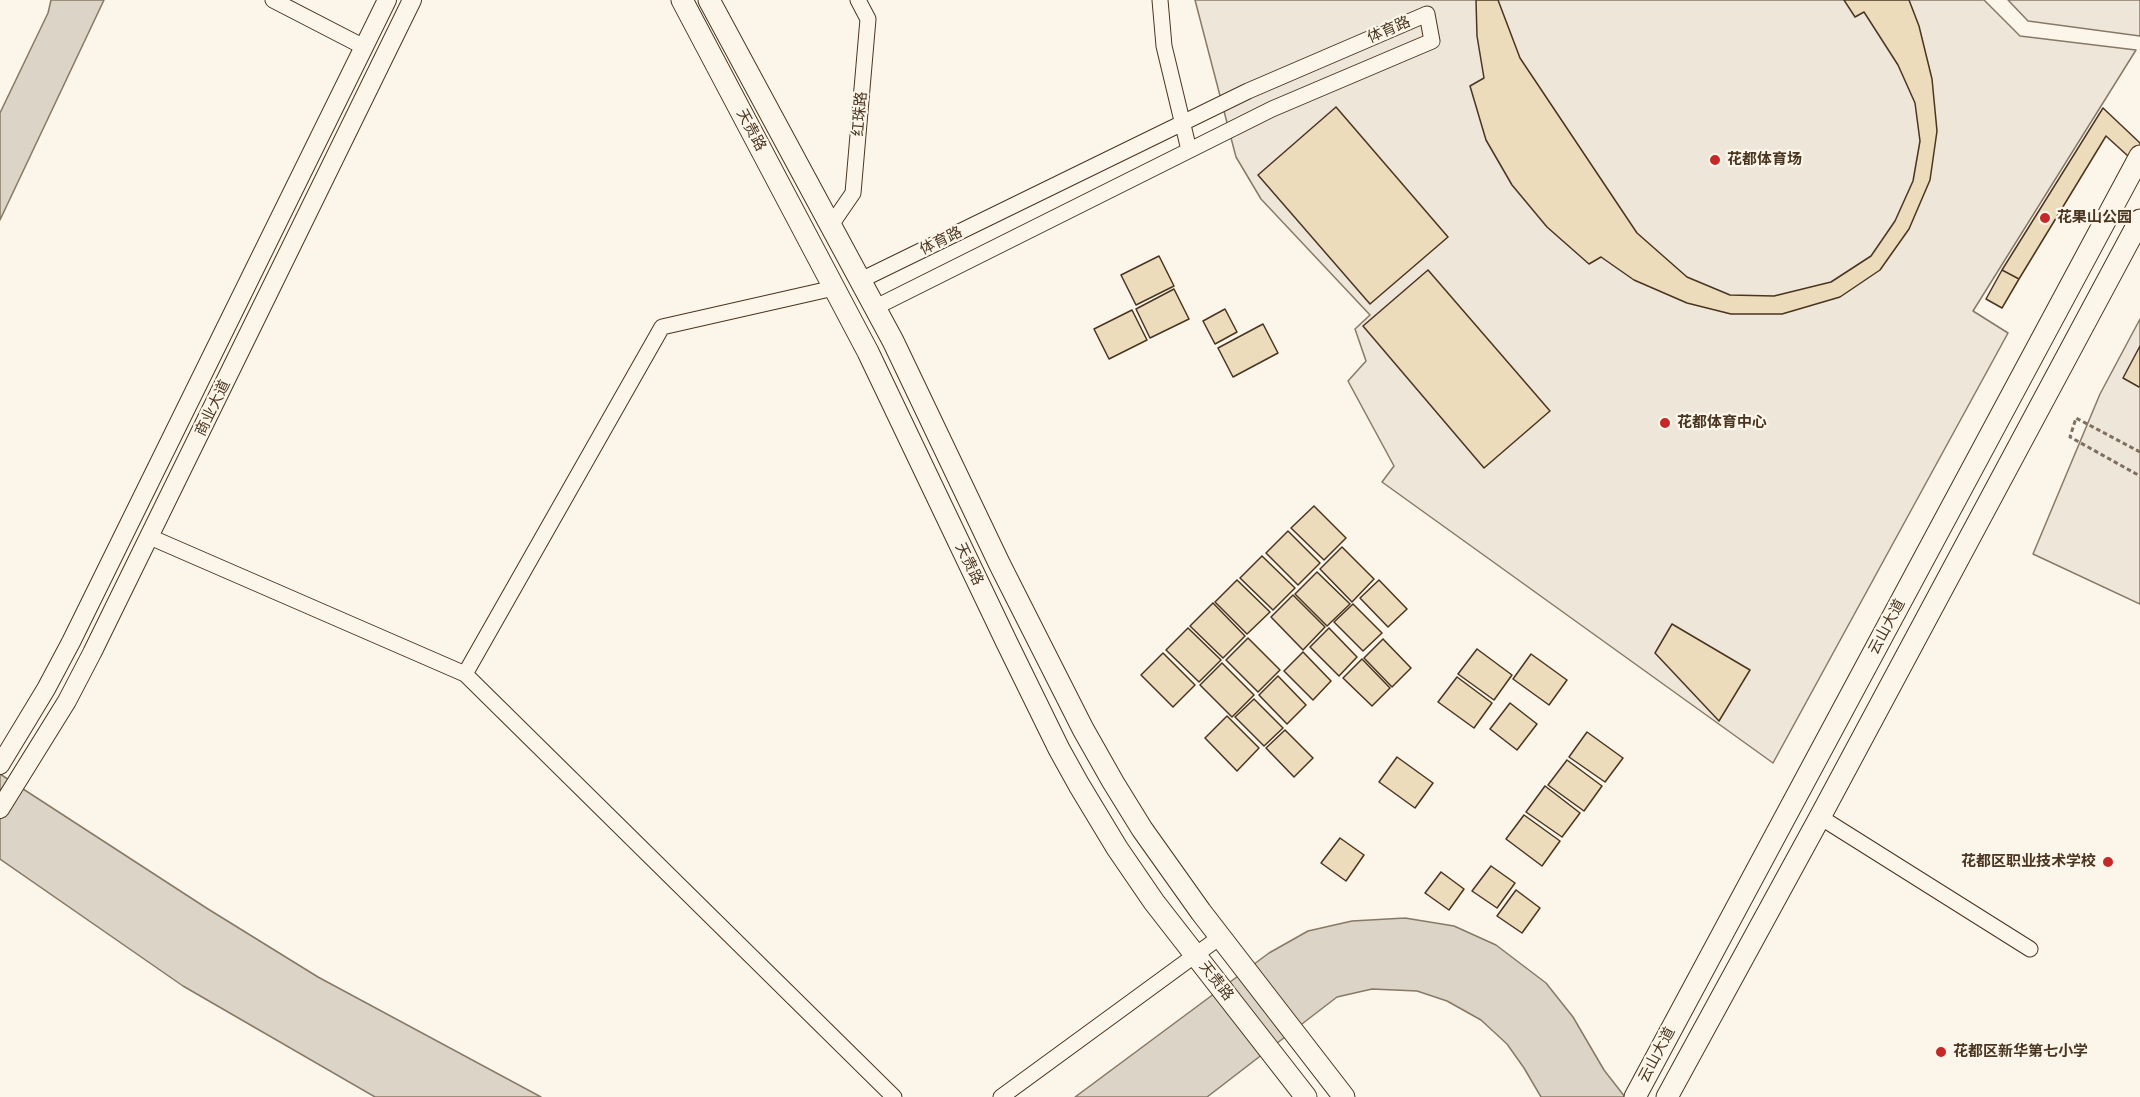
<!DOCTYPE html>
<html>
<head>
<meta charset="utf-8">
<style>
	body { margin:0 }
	canvas { display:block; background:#fbf6e9 }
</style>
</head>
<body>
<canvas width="2140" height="1097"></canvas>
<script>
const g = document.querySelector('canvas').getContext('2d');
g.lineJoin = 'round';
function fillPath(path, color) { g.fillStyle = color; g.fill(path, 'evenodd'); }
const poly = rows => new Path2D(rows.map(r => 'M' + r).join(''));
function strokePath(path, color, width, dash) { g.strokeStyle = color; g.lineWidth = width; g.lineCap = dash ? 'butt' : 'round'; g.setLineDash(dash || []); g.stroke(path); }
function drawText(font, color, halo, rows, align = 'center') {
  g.font = font + ' "Roboto Serif","Noto Sans SC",serif'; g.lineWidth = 4.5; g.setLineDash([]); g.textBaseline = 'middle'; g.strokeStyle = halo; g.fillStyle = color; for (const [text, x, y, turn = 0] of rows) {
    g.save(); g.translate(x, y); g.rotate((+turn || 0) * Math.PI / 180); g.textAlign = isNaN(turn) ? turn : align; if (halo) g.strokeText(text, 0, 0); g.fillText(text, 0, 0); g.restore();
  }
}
const green = poly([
	[1195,0,1984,0,2020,36,2136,50,1973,311,2008,333,1773,763,1382,482,1394,466,1348,381,1366,361,1355,329,1370,315,1261,199,1236,157,1195,0],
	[2008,0,2140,0,2140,36,2028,21,2008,0],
	[2140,319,2140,604,2033,554,2100,394,2140,319]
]);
const water = poly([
	[51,0,104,0,0,220,0,113,48,13,51,0],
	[0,774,208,909,318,977,541,1097,375,1097,183,986,0,859,0,774],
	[1405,918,1454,926,1496,945,1546,983,1573,1017,1604,1070,1625,1097,1541,1097,1524,1068,1507,1044,1481,1020,1447,1001,1417,991,1372,989,1337,997,1207,1097,1075,1097,1269,953,1308,931,1352,921,1405,918]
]);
const building = poly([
	[1476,0,1498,0,1520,58,1637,233,1687,277,1730,295,1774,296,1831,282,1871,256,1895,221,1913,181,1920,141,1915,103,1898,65,1864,12,1855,17,1844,0,1909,0,1919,26,1932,79,1937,131,1930,180,1909,229,1880,270,1840,297,1782,314,1731,314,1687,303,1634,280,1601,257,1589,264,1547,227,1512,185,1486,140,1470,86,1484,78,1477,36,1476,0],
	[1336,107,1448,237,1370,304,1258,175,1336,107],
	[2103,108,2140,143,2140,167,2106,136,2019,279,2002,270,2103,108],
	[1159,256,1174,286,1136,305,1121,275,1159,256],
	[1428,270,1550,411,1484,468,1363,326,1428,270],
	[2002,270,2019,279,2002,308,1986,299,2002,270],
	[1174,289,1189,319,1150,338,1136,309,1174,289],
	[1225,309,1237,332,1215,344,1203,321,1225,309],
	[1132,310,1147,340,1109,359,1094,329,1132,310],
	[1263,324,1278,353,1233,377,1218,348,1263,324],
	[2140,346,2140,386,2139,387,2123,378,2140,346],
	[1314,506,1346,538,1324,560,1291,528,1314,506],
	[1288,531,1320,563,1298,585,1266,553,1288,531],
	[1342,547,1374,579,1352,602,1320,569,1342,547],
	[1262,556,1295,588,1273,610,1240,578,1262,556],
	[1317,572,1350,604,1327,626,1295,594,1317,572],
	[1237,580,1270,612,1247,634,1215,602,1237,580],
	[1379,580,1407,609,1388,627,1360,598,1379,580],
	[1293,595,1325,627,1303,650,1271,617,1293,595],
	[1213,603,1245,636,1223,658,1190,626,1213,603],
	[1353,604,1382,633,1363,651,1334,622,1353,604],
	[1672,624,1750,670,1719,721,1655,653,1672,624],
	[1188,628,1221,660,1199,682,1166,650,1188,628],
	[1329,628,1357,657,1339,676,1310,647,1329,628],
	[1248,638,1280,670,1258,692,1226,660,1248,638],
	[1383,639,1411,668,1392,687,1364,658,1383,639],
	[1477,649,1512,675,1494,700,1458,674,1477,649],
	[1303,652,1331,681,1313,700,1284,671,1303,652],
	[1163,653,1195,685,1173,707,1141,675,1163,653],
	[1531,654,1567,680,1549,705,1513,679,1531,654],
	[1362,659,1390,688,1372,706,1343,678,1362,659],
	[1222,663,1254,695,1232,717,1200,685,1222,663],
	[1278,676,1306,705,1287,724,1259,695,1278,676],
	[1457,677,1492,703,1474,728,1438,702,1457,677],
	[1254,699,1283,728,1264,746,1235,717,1254,699],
	[1510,703,1537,724,1517,750,1490,729,1510,703],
	[1227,716,1259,748,1237,771,1205,738,1227,716],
	[1285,730,1313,758,1294,777,1266,748,1285,730],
	[1587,732,1623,758,1605,782,1569,757,1587,732],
	[1397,757,1433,783,1415,808,1379,782,1397,757],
	[1567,760,1602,786,1584,811,1548,785,1567,760],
	[1545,786,1580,813,1562,837,1526,812,1545,786],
	[1524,815,1560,841,1542,866,1506,839,1524,815],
	[1340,838,1364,855,1346,881,1321,863,1340,838],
	[1491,866,1515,883,1497,908,1472,891,1491,866],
	[1441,872,1464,889,1449,910,1425,893,1441,872],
	[1516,890,1540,908,1522,933,1497,916,1516,890]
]);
const path = poly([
	[2140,452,2076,418,2070,437,2140,476]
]);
const minor = poly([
	[273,0,364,47],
	[1160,0,1164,46,1189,150],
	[831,225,853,193,868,19,858,0],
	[861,280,1248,91,1427,14,1432,41,1272,109,874,308],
	[150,537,465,674,894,1097],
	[465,674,662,327,834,288],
	[1820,817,2030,949],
	[1001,1097,1220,937]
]);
const tertiary = poly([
	[0,765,46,689,71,642,387,0],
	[0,809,67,701,92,653,412,0]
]);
const secondary = poly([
	[682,0,868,352,1007,643,1059,749,1079,785,1117,848,1154,902,1306,1097],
	[709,0,893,341,1000,565,1083,729,1113,782,1142,829,1201,912,1344,1097],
	[1635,1097,2140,156],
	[1667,1097,1820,817,2140,220]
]);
const markers = [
	[1715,160,6,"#c62828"],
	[2045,218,6,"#c62828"],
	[1665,423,6,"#c62828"],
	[2108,862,6,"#c62828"],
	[1941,1052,6,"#c62828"]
];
const streetNames = [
	["体育路",1389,30,-23],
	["红珠路",860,114,-85],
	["天贵路",751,130,62],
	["体育路",941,241,-26],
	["商业大道",213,408,-64],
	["天贵路",969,564,64],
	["云山大道",1887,627,-62],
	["天贵路",1216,981,52],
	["云山大道",1657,1055,-62]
];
const poiNames = [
	["花都体育场",1727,160],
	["花果山公园",2057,218],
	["花都体育中心",1677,423],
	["花都区职业技术学校",2096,862,"right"],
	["花都区新华第七小学",1953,1052]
];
fillPath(green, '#ede6d9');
strokePath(green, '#887966', 1.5);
fillPath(water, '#dcd4c6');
strokePath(water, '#887966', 1.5);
fillPath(building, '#ecdcbc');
strokePath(building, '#4a3520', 1.5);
strokePath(minor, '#4a3520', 17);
strokePath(tertiary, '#4a3520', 20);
strokePath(secondary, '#4a3520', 23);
strokePath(path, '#7f6f5c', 3, [4.5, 3]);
strokePath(minor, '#fbf6e9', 15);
strokePath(tertiary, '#fbf6e9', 18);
strokePath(secondary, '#fbf6e9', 21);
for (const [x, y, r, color] of markers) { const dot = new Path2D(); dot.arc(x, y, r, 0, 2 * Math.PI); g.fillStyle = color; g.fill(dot); strokePath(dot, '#fbf6e9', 2); }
drawText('15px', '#4a3520', '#fbf6e9', streetNames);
drawText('bold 15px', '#4a3520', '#fbf6e9', poiNames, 'left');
</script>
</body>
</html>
